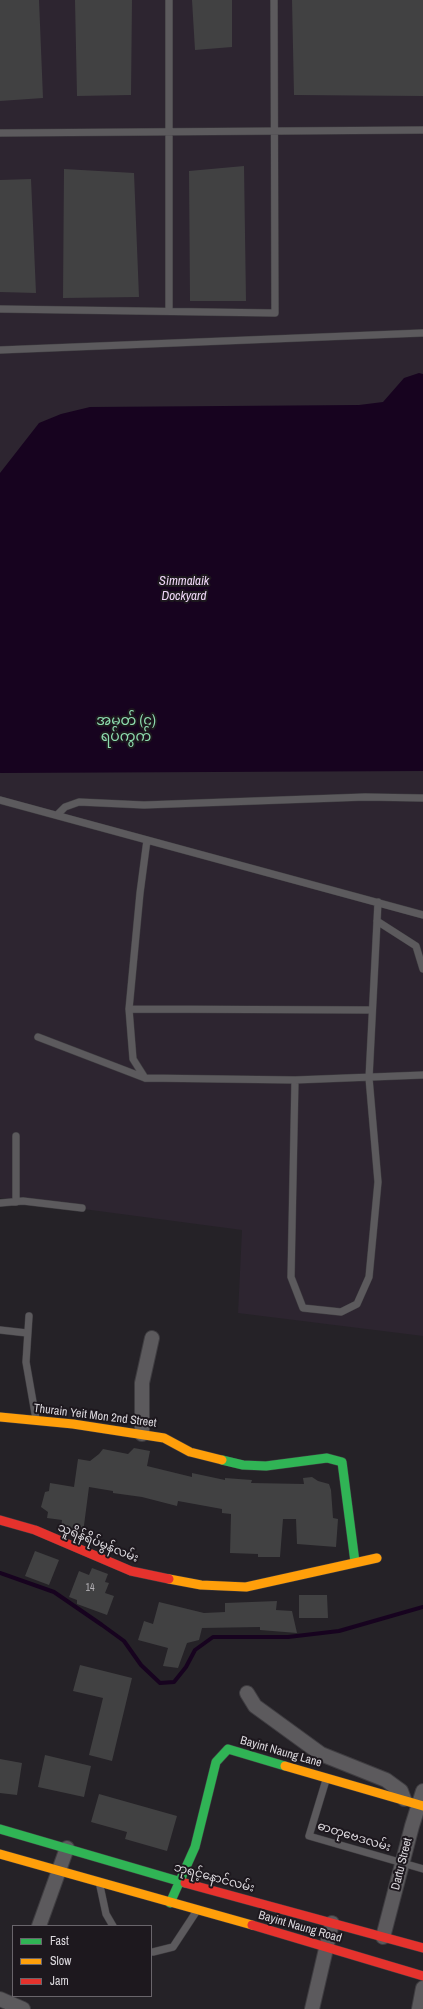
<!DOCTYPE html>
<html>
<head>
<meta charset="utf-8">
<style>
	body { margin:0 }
	#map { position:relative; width:423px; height:2009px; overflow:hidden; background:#252227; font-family:"Archivo Narrow",sans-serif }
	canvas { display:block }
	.legend { position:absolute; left:12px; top:1925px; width:140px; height:72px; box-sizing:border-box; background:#1d181e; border:1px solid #69656b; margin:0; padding:5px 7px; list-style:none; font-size:12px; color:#dcd9de }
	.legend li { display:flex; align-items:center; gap:8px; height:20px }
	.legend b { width:20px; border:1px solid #69656b }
</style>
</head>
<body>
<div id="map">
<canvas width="423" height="2009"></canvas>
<ul class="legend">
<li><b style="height:5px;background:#30b455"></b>Fast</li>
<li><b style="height:5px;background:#ff9f0a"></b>Slow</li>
<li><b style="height:5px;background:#e5322d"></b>Jam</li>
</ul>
</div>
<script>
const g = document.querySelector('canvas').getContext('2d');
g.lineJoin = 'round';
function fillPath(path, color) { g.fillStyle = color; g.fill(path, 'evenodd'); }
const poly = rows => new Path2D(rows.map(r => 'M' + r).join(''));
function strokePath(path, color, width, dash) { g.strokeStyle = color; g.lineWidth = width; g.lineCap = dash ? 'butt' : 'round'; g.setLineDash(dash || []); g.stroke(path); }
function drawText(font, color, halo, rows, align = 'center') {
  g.font = font + ' "Archivo Narrow","Noto Sans Myanmar",sans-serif'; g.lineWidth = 4; g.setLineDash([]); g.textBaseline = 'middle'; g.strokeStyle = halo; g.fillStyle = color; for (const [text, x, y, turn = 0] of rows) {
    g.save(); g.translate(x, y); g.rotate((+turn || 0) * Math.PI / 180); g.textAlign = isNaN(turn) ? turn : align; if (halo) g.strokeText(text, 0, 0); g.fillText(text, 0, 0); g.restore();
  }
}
const built = poly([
	[0,0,423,0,423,1336,238,1313,242,1230,0,1198]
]);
const water = poly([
	[419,373,423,374,423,771,0,773,0,473,39,423,61,414,90,407,359,405,383,402,404,378]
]);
const stream = poly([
	[0,1573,54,1592,102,1625,124,1641,141,1665,160,1683,174,1682,186,1667,195,1650,213,1637,288,1637,339,1631,423,1607]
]);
const building = poly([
	[0,0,39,0,43,98,0,101],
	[75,0,132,0,131,95,77,96],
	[192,0,232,0,232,47,195,50],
	[292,0,423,0,423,96,294,95],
	[244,166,246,301,190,301,189,171],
	[64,169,134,173,139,297,63,298],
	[31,179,36,293,0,292,0,180],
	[134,1448,150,1451,147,1466,192,1477,192,1473,225,1480,225,1478,252,1480,251,1483,304,1484,303,1478,312,1477,318,1481,329,1484,331,1490,333,1518,338,1519,336,1547,297,1544,296,1519,283,1519,280,1557,258,1557,258,1554,230,1553,231,1514,222,1513,222,1509,178,1501,177,1506,142,1497,113,1493,113,1491,89,1487,83,1533,64,1530,61,1529,62,1520,47,1518,48,1512,41,1507,45,1492,49,1491,50,1483,74,1487,78,1459,90,1461,99,1454,103,1449,128,1454],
	[35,1551,59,1560,49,1585,25,1576],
	[92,1568,108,1574,105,1582,109,1583,105,1593,114,1596,107,1615,77,1604,77,1600,69,1597,79,1571,89,1575],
	[299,1595,327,1595,328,1618,299,1618],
	[277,1601,276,1610,292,1611,297,1633,260,1630,260,1627,202,1628,199,1640,187,1643,178,1668,163,1666,168,1648,138,1640,144,1621,153,1624,159,1602,204,1613,225,1612,225,1603],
	[80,1665,132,1678,112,1761,89,1755,103,1698,73,1691],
	[45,1755,91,1766,84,1797,38,1787],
	[0,1759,22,1763,17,1795,0,1793],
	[99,1794,177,1816,167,1851,125,1839,127,1832,91,1822]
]);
const lane = poly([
	[0,133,423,130],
	[0,309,275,313,274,0],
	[169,311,169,0],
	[0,350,422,333],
	[0,800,423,915],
	[57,815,65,807,79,802,144,805,365,797,423,798],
	[377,921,416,946,423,969],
	[129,1009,372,1010],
	[38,1037,145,1078,295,1080,423,1075],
	[145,1078,133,1059,129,1009,140,893,147,840],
	[295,1080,291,1277,303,1308,341,1312,357,1304,369,1277,378,1182,369,1078,378,902],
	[16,1136,16,1202],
	[0,1203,23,1201,82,1208],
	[29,1316,26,1362,36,1419],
	[0,1330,27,1333],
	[326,1780,309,1836,423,1869],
	[100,1886,106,1914,113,1926],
	[153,1952,173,1947,196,1912]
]);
const street = poly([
	[142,1434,142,1383,152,1338],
	[247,1693,255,1706,321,1754,386,1780,401,1791,404,1799],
	[39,1926,67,1848],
	[383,1937,412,1826,423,1791],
	[0,1999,23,2009],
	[312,2009,332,1923],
	[419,2009,423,1988]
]);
const fast = poly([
	[222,1460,243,1465,266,1466,327,1458,342,1462,355,1562],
	[0,1829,185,1883],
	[170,1903,195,1847,216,1762,228,1749,285,1766]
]);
const slow = poly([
	[0,1417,73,1424,164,1438,190,1452,222,1460],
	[169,1579,201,1585,246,1587,377,1558],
	[285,1766,423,1806],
	[0,1854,252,1925]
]);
const jam = poly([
	[0,1520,35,1530,131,1571,169,1579],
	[185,1883,423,1948],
	[252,1925,423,1976]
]);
const numberNames = [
	["14",90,1588]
];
const streetNames = [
	["Thurain Yeit Mon 2nd Street",95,1416,7],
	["သူရိန်ရိပ်မွန်လမ်း",98,1543,22],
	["Bayint Naung Lane",281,1752,16],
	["ဓာတုဗေဒလမ်း",354,1837,17],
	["Dartu Street",402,1864,-76],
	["ဘုရင့်နောင်လမ်း",214,1878,15],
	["Bayint Naung Road",300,1927,16]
];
const waterNames = [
	["Simmalaik",184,582],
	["Dockyard",184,597]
];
const quarterNames = [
	["အမှတ် (၄)",126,721],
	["ရပ်ကွက်",126,737]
];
fillPath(built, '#2d2530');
fillPath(water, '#17031f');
strokePath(stream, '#17031f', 4);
fillPath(building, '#414142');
strokePath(lane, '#3f3d41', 8);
strokePath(street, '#3f3d41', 16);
strokePath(fast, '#3f3d41', 10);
strokePath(slow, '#3f3d41', 10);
strokePath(jam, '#3f3d41', 10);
strokePath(lane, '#5c5a5d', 7);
strokePath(street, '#5c5a5d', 14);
strokePath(fast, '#30b455', 9);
strokePath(slow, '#ff9f0a', 9);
strokePath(jam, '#e5322d', 9);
drawText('10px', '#b5b3b7', null, numberNames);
drawText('12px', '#dcd9de', '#1d181e', streetNames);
drawText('italic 13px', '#eed6f6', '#1d181e', waterNames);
drawText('14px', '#8edcaf', '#1d181e', quarterNames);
</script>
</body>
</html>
